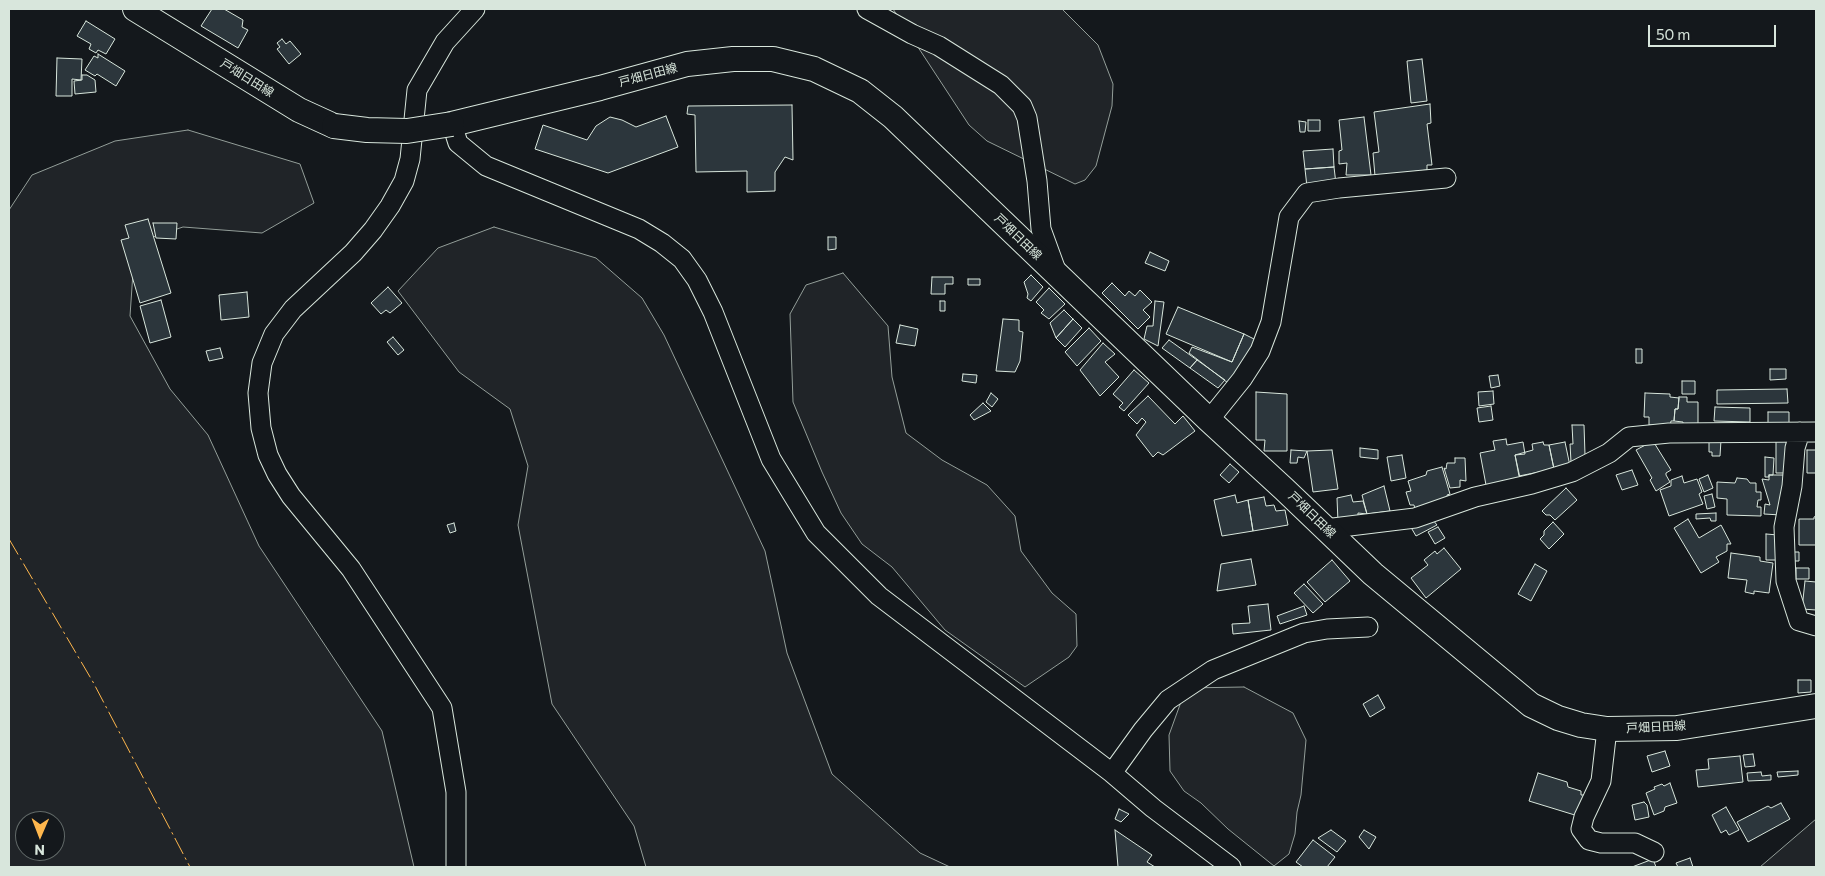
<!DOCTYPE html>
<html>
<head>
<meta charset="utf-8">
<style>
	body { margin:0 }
	#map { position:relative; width:1825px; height:876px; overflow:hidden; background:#14181c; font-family:Commissioner,sans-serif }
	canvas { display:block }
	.frame { position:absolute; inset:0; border:10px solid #d8e6dc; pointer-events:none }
	.north { position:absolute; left:15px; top:811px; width:50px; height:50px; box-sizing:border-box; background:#14181c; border:1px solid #626a69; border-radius:50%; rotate:181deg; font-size:14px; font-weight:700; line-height:20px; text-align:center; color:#d8e6dc }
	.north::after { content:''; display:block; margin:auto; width:18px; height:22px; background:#ffb74d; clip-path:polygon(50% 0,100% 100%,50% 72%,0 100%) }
	.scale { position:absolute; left:1648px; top:25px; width:128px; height:22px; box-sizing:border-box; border:2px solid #d8e6dc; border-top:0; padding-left:6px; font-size:15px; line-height:18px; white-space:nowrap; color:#d8e6dc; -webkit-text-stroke:4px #14181c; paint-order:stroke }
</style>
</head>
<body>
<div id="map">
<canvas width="1825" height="876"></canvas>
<div class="frame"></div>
<div class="north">N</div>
<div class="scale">50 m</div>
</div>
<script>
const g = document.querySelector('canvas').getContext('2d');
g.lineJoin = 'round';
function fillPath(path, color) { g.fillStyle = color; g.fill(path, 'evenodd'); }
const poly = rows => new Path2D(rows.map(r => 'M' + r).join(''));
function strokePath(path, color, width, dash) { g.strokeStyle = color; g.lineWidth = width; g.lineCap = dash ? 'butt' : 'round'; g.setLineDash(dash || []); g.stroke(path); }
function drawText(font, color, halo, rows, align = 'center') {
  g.font = font + ' Commissioner,"Noto Sans JP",sans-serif'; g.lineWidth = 4; g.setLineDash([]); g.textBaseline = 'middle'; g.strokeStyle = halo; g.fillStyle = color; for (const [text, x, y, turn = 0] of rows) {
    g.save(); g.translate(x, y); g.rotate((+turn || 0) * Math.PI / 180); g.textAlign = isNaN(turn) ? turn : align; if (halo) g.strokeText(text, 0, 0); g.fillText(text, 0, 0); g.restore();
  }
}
const green = poly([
	[893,9,1062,9,1098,45,1113,84,1112,106,1096,166,1085,180,1075,184,987,141,969,125,893,9],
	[188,130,300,164,314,203,262,233,183,227,135,243,130,316,170,389,208,435,259,546,382,731,414,867,9,867,9,210,32,175,115,141,188,130],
	[25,821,55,821,55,851,25,851,25,821],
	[494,227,596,258,642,298,664,335,765,551,787,653,832,774,920,853,950,867,646,867,634,826,552,704,518,525,528,466,510,409,459,372,398,291,438,248,494,227],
	[843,273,888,326,892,377,906,433,942,460,987,485,1015,516,1021,551,1052,593,1076,614,1077,646,1069,657,1025,687,945,630,892,567,862,544,841,513,822,472,793,402,790,314,806,285,843,273],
	[1244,687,1293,713,1306,740,1301,795,1297,812,1295,834,1289,854,1274,866,1228,829,1201,803,1184,791,1170,771,1169,735,1186,688,1244,687],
	[1816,819,1816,867,1760,867,1816,819]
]);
const building = poly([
	[212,9,224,9,243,20,242,27,248,30,238,48,201,26,212,9],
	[86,21,115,39,106,54,98,50,96,53,89,49,91,44,77,36,86,21],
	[282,39,286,44,290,41,301,54,289,64,277,49,280,47,277,43,282,39],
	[98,54,125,71,116,86,97,74,95,76,85,70,94,56,98,58,98,54],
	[57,58,82,59,81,80,72,79,72,96,56,96,57,58],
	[1422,59,1427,101,1411,103,1407,61,1422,59],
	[82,75,87,75,95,80,96,92,75,94,74,81,82,80,82,75],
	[1430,104,1431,123,1427,124,1432,165,1427,165,1427,170,1375,176,1373,153,1379,152,1374,112,1430,104],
	[792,105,793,160,785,157,775,172,775,191,747,192,747,171,696,172,695,115,687,114,688,106,792,105],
	[666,116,678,147,608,173,535,149,543,125,587,140,596,126,610,117,622,120,636,127,666,116],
	[1364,117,1371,175,1346,175,1347,163,1339,164,1339,151,1342,150,1339,120,1364,117],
	[1308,120,1320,120,1320,131,1308,131,1308,120],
	[1299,121,1306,122,1305,132,1300,132,1299,121],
	[1333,149,1334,167,1305,169,1303,151,1333,149],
	[1334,167,1336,184,1307,187,1305,169,1334,167],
	[148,219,171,293,140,303,121,240,129,238,125,225,148,219],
	[153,223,177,223,176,239,156,238,153,223],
	[828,237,836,237,836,249,828,250,828,237],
	[1150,252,1169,261,1165,271,1145,263,1150,252],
	[1031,275,1043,287,1031,301,1027,298,1028,294,1024,282,1031,275],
	[932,277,953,277,953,284,945,284,945,294,931,294,932,277],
	[968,279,980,279,980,285,968,285,968,279],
	[1112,283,1125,296,1129,291,1135,296,1140,290,1152,302,1143,310,1150,317,1138,329,1102,293,1112,283],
	[388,287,402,303,390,313,386,310,381,314,371,303,388,287],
	[1049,288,1065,304,1049,319,1041,313,1044,310,1036,302,1049,288],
	[247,292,249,317,221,320,219,295,247,292],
	[161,300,171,337,150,343,140,306,161,300],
	[940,301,945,301,945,311,940,311,940,301],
	[1155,301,1164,302,1158,346,1144,339,1147,326,1153,326,1155,301],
	[1178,307,1244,334,1232,362,1166,334,1178,307],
	[1064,310,1073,319,1056,338,1050,323,1064,310],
	[1003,319,1019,320,1019,331,1023,332,1020,361,1015,372,996,371,1003,319],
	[1073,319,1082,328,1065,347,1056,338,1073,319],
	[900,325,918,329,915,346,896,343,900,325],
	[1089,328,1101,341,1077,366,1065,352,1089,328],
	[1244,334,1256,340,1228,383,1189,353,1192,347,1232,362,1244,334],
	[393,337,404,350,398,355,387,342,393,337],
	[1169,340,1197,360,1190,368,1162,348,1169,340],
	[1103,343,1115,354,1105,362,1119,377,1100,396,1080,370,1103,343],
	[220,348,223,358,209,361,206,351,220,348],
	[1636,349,1642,349,1642,363,1636,363,1636,349],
	[1197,360,1225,380,1218,388,1190,368,1197,360],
	[1770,369,1786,369,1786,379,1770,380,1770,369],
	[1134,370,1149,383,1124,411,1119,407,1123,403,1113,394,1134,370],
	[963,374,977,375,976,383,962,381,963,374],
	[1498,375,1500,386,1491,388,1489,376,1498,375],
	[1682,381,1695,381,1695,394,1682,394,1682,381],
	[1787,389,1788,403,1717,404,1717,390,1787,389],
	[1493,391,1494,404,1479,406,1478,392,1493,391],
	[1256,392,1287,394,1287,451,1264,451,1265,440,1256,440,1256,392],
	[991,393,998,399,992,407,986,402,991,393],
	[1645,393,1670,394,1670,397,1679,398,1678,409,1675,409,1674,421,1671,421,1670,426,1649,425,1649,417,1644,417,1645,393],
	[1148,396,1175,424,1183,416,1195,431,1163,455,1158,452,1153,457,1136,435,1146,422,1142,418,1137,424,1128,415,1148,396],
	[1679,397,1687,397,1687,402,1698,402,1698,425,1683,425,1683,422,1674,421,1675,409,1678,409,1679,397],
	[983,403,991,411,974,420,970,415,983,403],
	[1491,406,1493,420,1479,422,1477,408,1491,406],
	[1715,407,1750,408,1750,422,1714,421,1715,407],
	[1768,412,1789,412,1789,423,1768,423,1768,412],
	[1572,425,1584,425,1585,455,1571,462,1570,444,1573,444,1572,425],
	[1776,438,1787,438,1787,473,1776,473,1776,438],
	[1506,439,1507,445,1523,442,1525,454,1515,455,1520,478,1486,485,1480,453,1495,450,1493,441,1506,439],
	[1709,440,1721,440,1720,456,1712,456,1712,452,1709,452,1709,440],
	[1653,441,1671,470,1666,473,1666,475,1670,482,1656,491,1650,480,1652,478,1636,450,1653,441],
	[1543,442,1544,445,1549,445,1554,469,1519,476,1515,455,1533,450,1532,444,1543,442],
	[1565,442,1570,466,1554,469,1549,445,1565,442],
	[1360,448,1378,450,1378,459,1360,457,1360,448],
	[1291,450,1307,451,1304,458,1298,457,1297,463,1290,463,1291,450],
	[1332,450,1338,489,1313,492,1307,451,1332,450],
	[1807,450,1816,450,1816,473,1807,473,1807,450],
	[1402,455,1406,478,1391,481,1387,457,1402,455],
	[1765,457,1774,458,1773,475,1769,475,1769,477,1765,477,1765,457],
	[1455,458,1465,458,1466,481,1460,480,1460,487,1450,488,1444,468,1446,469,1447,463,1455,463,1455,458],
	[1230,464,1239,472,1229,483,1220,475,1230,464],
	[1442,467,1450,494,1447,495,1449,503,1415,509,1414,505,1410,505,1406,492,1411,491,1408,481,1426,475,1427,471,1442,467],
	[1632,470,1638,485,1622,490,1616,475,1632,470],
	[1708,475,1713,488,1704,492,1699,479,1708,475],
	[1769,475,1784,475,1781,515,1764,514,1765,504,1770,505,1762,479,1769,480,1769,475],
	[1682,476,1684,483,1697,479,1702,492,1699,494,1703,504,1669,516,1660,490,1671,486,1671,480,1682,476],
	[1737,478,1747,479,1750,483,1756,483,1756,492,1761,492,1761,500,1758,500,1757,507,1761,507,1761,516,1727,515,1727,499,1717,498,1717,482,1735,483,1737,478],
	[1384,486,1390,511,1367,514,1362,495,1384,486],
	[1566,488,1577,500,1555,520,1550,515,1546,515,1542,511,1566,488],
	[1712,494,1715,507,1707,509,1704,496,1712,494],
	[1235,495,1237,503,1248,500,1253,531,1222,536,1214,500,1235,495],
	[1351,495,1353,502,1363,501,1367,514,1358,513,1358,519,1338,522,1337,498,1351,495],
	[1264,497,1266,506,1274,505,1276,511,1285,510,1288,525,1253,531,1248,500,1264,497],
	[1716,513,1716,521,1711,521,1710,518,1696,519,1696,514,1716,513],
	[1816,516,1816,545,1799,545,1799,519,1814,519,1814,517,1816,516],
	[1688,519,1699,538,1721,525,1731,544,1727,544,1727,551,1716,557,1719,562,1701,573,1674,528,1688,519],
	[1433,520,1437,525,1416,536,1409,524,1433,520],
	[1553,522,1564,534,1549,549,1540,539,1544,535,1544,531,1553,522],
	[454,523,456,531,450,533,447,525,454,523],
	[1438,527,1445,538,1435,544,1428,532,1438,527],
	[1766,534,1778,535,1777,560,1766,560,1766,534],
	[1444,548,1461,569,1426,598,1411,578,1428,565,1424,560,1435,551,1437,554,1444,548],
	[1791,552,1799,552,1799,561,1793,561,1791,552],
	[1731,553,1760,557,1760,561,1773,563,1769,593,1754,591,1754,594,1745,592,1747,580,1728,578,1731,553],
	[1251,559,1256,585,1217,591,1221,564,1251,559],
	[1332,560,1350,581,1325,602,1307,582,1332,560],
	[1535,564,1547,571,1531,601,1518,594,1535,564],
	[1796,568,1809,568,1809,579,1796,579,1796,568],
	[1805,581,1816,582,1816,610,1802,609,1805,581],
	[1304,584,1323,604,1313,613,1294,593,1304,584],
	[1268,604,1271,630,1233,634,1232,624,1250,623,1248,606,1268,604],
	[1304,606,1307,615,1280,624,1277,616,1304,606],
	[1798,680,1811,680,1811,692,1798,693,1798,680],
	[1378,695,1385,708,1370,717,1363,704,1378,695],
	[1665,751,1670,766,1652,772,1647,756,1665,751],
	[1753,754,1755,766,1745,767,1743,755,1753,754],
	[1740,756,1743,782,1698,787,1696,770,1709,769,1708,759,1740,756],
	[1798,771,1798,775,1778,777,1777,772,1798,771],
	[1761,772,1762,776,1771,775,1771,780,1748,781,1747,773,1761,772],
	[1538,773,1567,782,1568,787,1581,791,1581,795,1584,795,1578,816,1529,801,1538,773],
	[1670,783,1677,803,1665,807,1664,811,1654,815,1646,793,1655,789,1654,787,1662,784,1664,786,1670,783],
	[1644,802,1647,805,1649,817,1635,820,1632,805,1644,802],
	[1781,803,1790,819,1748,842,1737,822,1768,806,1771,808,1781,803],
	[1726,807,1739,830,1729,835,1726,830,1721,833,1712,815,1726,807],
	[1119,809,1129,814,1121,822,1115,819,1119,809],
	[1115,830,1152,855,1147,862,1155,867,1118,867,1115,830],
	[1331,830,1346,841,1337,852,1318,838,1331,830],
	[1364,830,1376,837,1369,849,1359,837,1364,830],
	[1313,840,1335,857,1327,867,1303,867,1296,862,1313,840],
	[1690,858,1693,867,1678,867,1676,863,1690,858],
	[1653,859,1656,867,1632,867,1653,859]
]);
const minor = poly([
	[867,9,912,34,939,46,1001,85,1022,106,1027,118,1037,181,1041,229,1057,273],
	[452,124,458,143,486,166,639,229,662,243,682,259,697,280,713,312,771,459,816,533,879,596,1112,773,1153,808,1231,867],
	[1209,420,1242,379,1260,351,1271,322,1289,217,1307,193,1339,188,1446,178],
	[1800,432,1795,448,1792,486,1784,527,1786,581,1799,621,1816,626],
	[1325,529,1415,518,1475,497,1532,484,1572,472,1609,453,1629,437,1669,433,1816,432],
	[1607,729,1601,781,1584,817,1581,829,1589,840,1601,843,1635,843,1654,852],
	[1112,773,1143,730,1168,700,1213,670,1304,633,1327,629,1368,627],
	[456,867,456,792,442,708,351,569,291,496,277,474,268,455,261,428,258,393,262,363,274,334,293,309,353,253,373,230,390,206,404,181,410,159,417,90,445,42,475,9]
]);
const major = poly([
	[135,9,299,110,334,126],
	[452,124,600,88,687,64,733,59,773,59,814,69,860,91,893,117,1209,420,1284,489,1373,574,1531,705,1558,718,1581,725,1607,729,1677,728,1816,706]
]);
const majorBridge = poly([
	[334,126,367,130,407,131,452,124]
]);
const power = poly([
	[9,539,93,682,190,867]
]);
const streetNames = [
	["戸畑日田線",648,75,-15],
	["戸畑日田線",247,78,32],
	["戸畑日田線",1018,237,44],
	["戸畑日田線",1312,515,44],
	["戸畑日田線",1656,727,-3]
];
fillPath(green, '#202428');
strokePath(green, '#939e99', 1);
fillPath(building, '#2c363c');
strokePath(building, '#d8e6dc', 1);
strokePath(minor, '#d8e6dc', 21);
strokePath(major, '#d8e6dc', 26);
strokePath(minor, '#14181c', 19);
strokePath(major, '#14181c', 24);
strokePath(majorBridge, '#d8e6dc', 26, []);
strokePath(majorBridge, '#14181c', 24);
strokePath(power, '#ffb74d', 1, [18, 4, 2.5, 4]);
drawText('12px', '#d8e6dc', '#14181c', streetNames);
</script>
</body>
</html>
